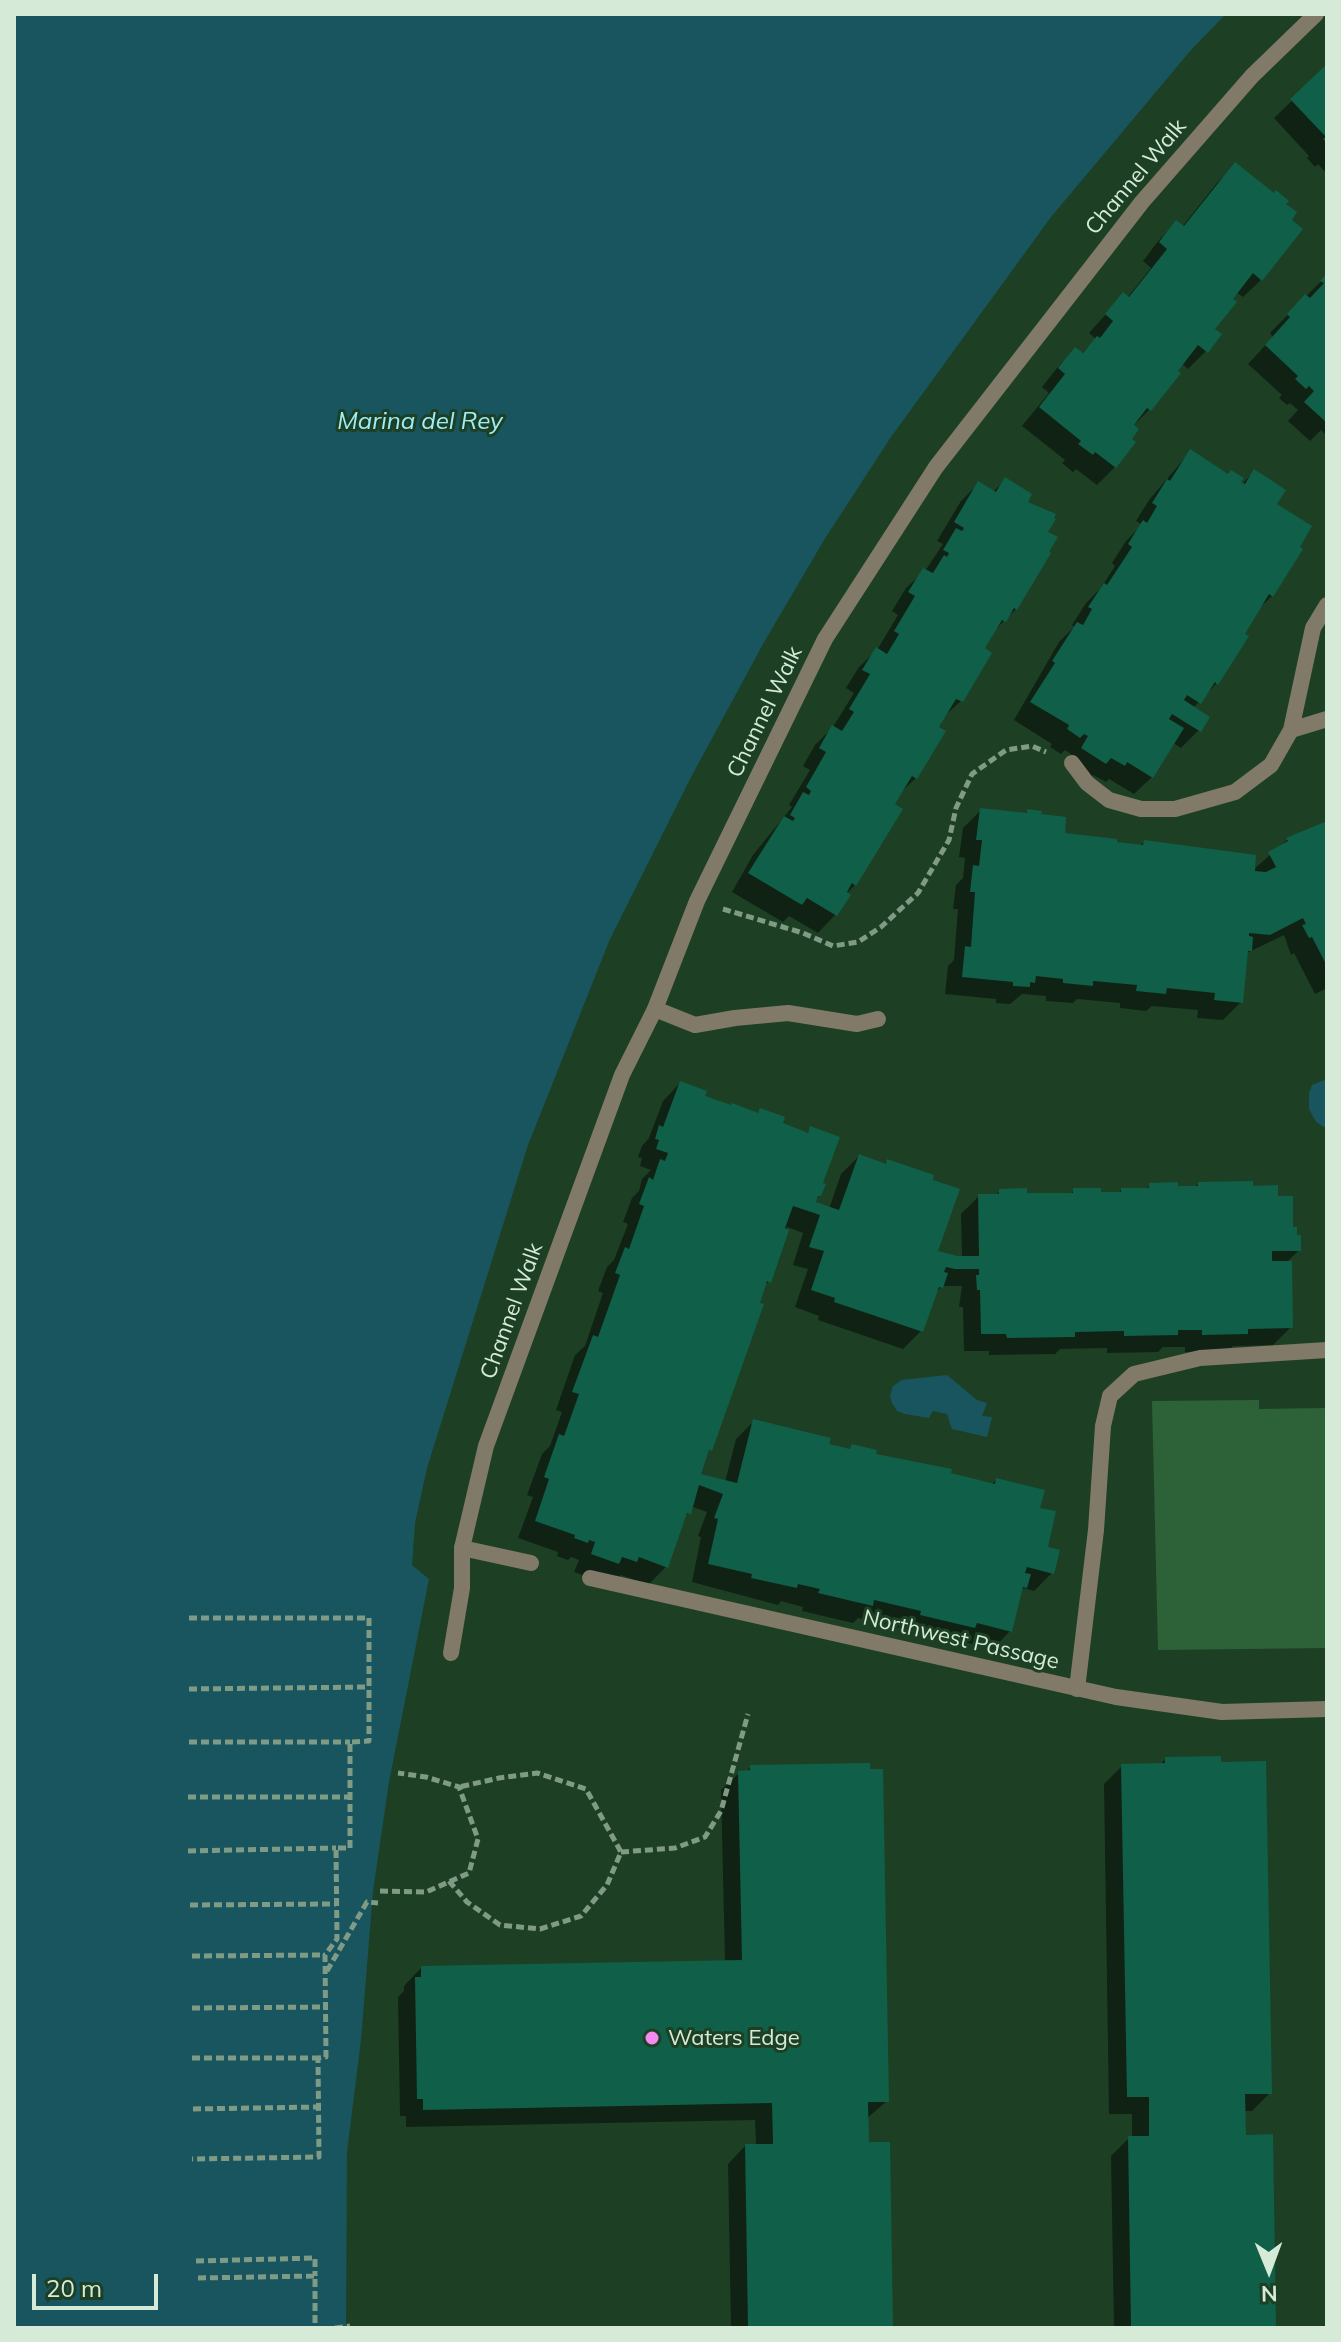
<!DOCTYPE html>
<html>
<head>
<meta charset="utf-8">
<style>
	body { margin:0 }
	#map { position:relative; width:1341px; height:2342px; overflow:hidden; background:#1d4024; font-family:Mulish,sans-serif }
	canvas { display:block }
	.frame { position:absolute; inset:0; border:16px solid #d6ead8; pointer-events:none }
	.north { position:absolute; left:1229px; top:2230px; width:80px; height:80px; -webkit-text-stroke:6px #1d4024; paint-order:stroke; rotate:179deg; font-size:22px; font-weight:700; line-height:32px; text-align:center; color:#d6ead8 }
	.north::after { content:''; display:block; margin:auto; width:28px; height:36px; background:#d6ead8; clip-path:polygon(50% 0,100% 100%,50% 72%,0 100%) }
	.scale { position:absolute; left:32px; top:2274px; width:126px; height:36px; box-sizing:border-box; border:4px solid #d6ead8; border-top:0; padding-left:10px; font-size:24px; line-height:28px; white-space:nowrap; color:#d6ead8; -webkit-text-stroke:6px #1d4024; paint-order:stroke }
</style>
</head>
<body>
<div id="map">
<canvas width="1341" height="2342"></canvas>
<div class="frame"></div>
<div class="north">N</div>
<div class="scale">20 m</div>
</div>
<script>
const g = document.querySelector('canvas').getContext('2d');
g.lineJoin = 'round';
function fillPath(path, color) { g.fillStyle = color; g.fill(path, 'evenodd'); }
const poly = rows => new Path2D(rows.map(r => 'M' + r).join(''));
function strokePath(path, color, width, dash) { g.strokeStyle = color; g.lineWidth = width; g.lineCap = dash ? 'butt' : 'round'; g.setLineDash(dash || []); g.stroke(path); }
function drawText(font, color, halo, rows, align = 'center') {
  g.font = font + ' Mulish,sans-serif'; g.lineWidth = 6; g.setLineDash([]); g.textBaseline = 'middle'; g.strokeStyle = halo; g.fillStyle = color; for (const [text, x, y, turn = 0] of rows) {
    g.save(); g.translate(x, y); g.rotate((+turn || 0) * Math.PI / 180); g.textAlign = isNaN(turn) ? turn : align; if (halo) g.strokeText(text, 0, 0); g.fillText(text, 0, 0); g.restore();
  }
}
const green = poly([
	[1259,1400,1259,1409,1327,1408,1327,1648,1158,1650,1152,1401]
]);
const water = poly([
	[14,14,1226,14,1191,50,1051,217,891,437,824,540,763,644,689,781,610,939,528,1145,427,1468,415,1523,412,1565,429,1579,389,1782,373,1891,361,2040,347,2152,346,2328,14,2328],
	[1327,1079,1327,1129,1316,1122,1309,1109,1309,1093,1312,1085],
	[947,1375,977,1400,987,1403,982,1416,992,1417,987,1437,952,1429,947,1414,933,1411,929,1418,905,1414,897,1411,892,1403,890,1395,893,1386,902,1380]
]);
const shadow = poly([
	[1327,67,1327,174,1318,164,1315,167,1307,158,1309,156,1274,118],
	[1235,165,1261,280,1243,297,1236,292,1212,330,1206,351,1188,369,1181,363,1149,410,1133,426,1115,467,1097,485,1076,469,1073,472,1062,463,1065,460,1022,426,1049,393,1042,387,1057,368,1075,350,1081,354,1096,339,1089,333,1123,295,1127,298,1151,268,1143,261,1159,240,1176,223,1182,227,1217,183],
	[1327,275,1327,436,1321,430,1310,441,1288,421,1298,410,1290,403,1287,405,1279,398,1282,395,1248,364,1273,337,1270,333],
	[1190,452,1242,484,1254,472,1300,550,1272,596,1256,611,1242,635,1246,637,1216,684,1193,708,1199,730,1181,748,1173,743,1152,777,1134,794,1109,779,1106,782,1093,775,1087,781,1065,767,1072,755,1065,750,1061,754,1050,747,1052,744,1014,720,1059,642,1074,627,1072,625,1086,603,1101,588,1115,566,1112,563,1126,541,1139,528,1141,524,1136,521,1149,500],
	[1005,480,1046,532,1016,609,992,633,982,649,961,701,942,718,916,778,897,796,855,885,846,894,848,895,835,915,818,933,789,916,783,922,732,892,753,855,792,807,789,805,810,770,803,766,815,745,833,727,854,693,846,688,859,667,877,650,898,615,892,611,906,588,925,571,943,544,937,541,961,501,978,484,993,492],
	[981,810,1024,815,1028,811,1039,816,1063,834,1140,846,1144,842,1253,870,1287,840,1327,821,1327,988,1315,994,1294,953,1291,955,1284,935,1245,954,1241,1002,1223,1020,1197,1018,1198,1010,1152,1006,1146,1011,1120,1008,1120,1003,1077,999,1073,1003,1046,1001,1046,996,1022,994,1010,1004,996,1003,996,999,945,994,948,966,954,960,958,909,953,909,956,885,963,878,965,858,959,857,963,828],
	[680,1083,703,1097,756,1115,760,1111,780,1125,806,1134,811,1129,820,1184,820,1195,812,1203,829,1209,841,1174,859,1156,884,1165,888,1161,935,1252,962,1258,961,1214,979,1196,995,1196,1000,1191,1025,1195,1069,1195,1074,1190,1118,1194,1121,1190,1145,1190,1150,1185,1176,1189,1194,1188,1198,1184,1251,1188,1276,1198,1299,1250,1286,1263,1291,1327,1273,1345,1233,1346,1228,1351,1185,1352,1185,1347,1163,1347,1158,1352,1107,1353,1107,1348,1060,1349,1055,1354,989,1355,989,1351,964,1351,963,1307,959,1307,962,1286,942,1286,934,1295,921,1331,903,1349,818,1320,819,1316,795,1307,808,1269,793,1265,803,1233,787,1227,769,1281,762,1288,710,1450,705,1455,698,1475,725,1482,736,1439,754,1421,848,1451,853,1446,874,1455,991,1485,996,1480,1038,1509,1052,1573,1034,1591,1024,1588,1020,1592,1010,1631,993,1649,960,1641,956,1645,904,1632,905,1629,858,1618,853,1623,802,1611,803,1607,781,1601,778,1605,692,1582,701,1537,698,1536,707,1512,693,1507,683,1519,666,1567,648,1585,621,1575,617,1579,599,1581,574,1572,579,1560,571,1557,568,1560,557,1556,558,1552,518,1538,533,1497,527,1495,542,1454,550,1446,562,1412,556,1410,575,1355,585,1346,603,1293,598,1291,607,1267,614,1260,628,1224,623,1222,632,1198,639,1191,642,1179,651,1170,640,1166,642,1158,638,1157,642,1146,649,1138,663,1101],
	[1166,1759,1270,2093,1252,2111,1243,2111,1244,2137,1274,2328,1114,2328,1111,2156,1129,2138,1132,2138,1132,2114,1109,2114,1104,1784,1122,1766,1159,1765],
	[751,1767,887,2101,866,2119,867,2144,891,2328,731,2328,728,2164,745,2146,756,2146,755,2120,406,2127,406,2116,400,2116,398,1997,404,1991,404,1986,421,1968,725,1962,721,1790,739,1773,745,1772]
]);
const building = poly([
	[1327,64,1327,143,1323,139,1326,137,1290,99],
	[1235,162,1274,193,1276,190,1289,201,1286,204,1297,212,1292,220,1303,229,1262,281,1253,273,1233,299,1237,302,1215,329,1222,334,1208,353,1198,345,1178,371,1181,373,1151,411,1147,408,1134,425,1139,429,1132,439,1136,442,1116,468,1095,452,1093,455,1078,444,1081,441,1039,407,1065,374,1058,368,1075,347,1083,353,1097,336,1100,338,1113,321,1105,314,1123,292,1129,297,1167,249,1159,242,1176,220,1184,226],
	[1327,273,1327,423,1304,402,1314,391,1309,386,1306,389,1295,379,1298,376,1265,345,1290,317,1287,314,1305,294,1310,298,1324,283,1320,281],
	[1190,449,1228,474,1231,470,1244,478,1241,482,1245,484,1254,469,1286,490,1277,504,1312,526,1300,547,1303,549,1273,597,1269,594,1245,634,1249,636,1218,685,1215,682,1201,704,1187,695,1184,700,1210,717,1201,732,1172,714,1169,719,1184,728,1153,778,1127,762,1125,766,1111,758,1106,764,1081,748,1088,736,1084,734,1080,738,1067,729,1069,725,1030,702,1055,663,1052,661,1077,622,1083,625,1092,609,1088,607,1104,583,1107,585,1132,547,1128,544,1143,520,1147,523,1157,506,1152,503,1167,479,1170,481],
	[1005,477,1032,494,1028,502,1056,514,1054,518,1056,519,1048,532,1058,537,1049,552,1051,553,1017,610,1014,608,1006,622,1002,620,985,648,992,653,963,702,956,699,939,727,946,731,917,779,912,776,895,804,903,809,856,886,852,883,847,892,851,895,837,916,807,898,802,905,748,873,784,816,793,821,795,818,790,815,803,792,809,795,811,791,806,787,826,752,819,748,832,725,842,731,854,712,849,709,870,674,862,670,876,647,887,654,899,634,894,631,915,596,908,592,923,568,933,573,944,555,947,557,949,553,943,550,956,528,962,531,964,528,954,522,978,481,996,492],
	[980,808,1027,813,1027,809,1042,811,1041,814,1066,817,1065,833,1117,839,1117,842,1143,845,1144,840,1256,855,1255,871,1266,872,1276,867,1268,852,1288,841,1286,838,1327,821,1327,966,1312,937,1309,938,1302,925,1306,924,1303,918,1270,935,1249,933,1249,936,1253,937,1252,951,1248,951,1243,1003,1214,1000,1215,993,1167,988,1166,994,1136,991,1137,985,1093,981,1093,986,1063,983,1063,979,1036,976,1035,983,1030,982,1030,987,1013,986,1013,982,962,977,965,946,971,947,975,892,970,892,973,865,979,866,982,840,976,840],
	[680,1081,707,1091,705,1096,731,1105,732,1103,758,1113,760,1108,785,1117,783,1123,808,1133,810,1126,840,1137,823,1183,826,1184,821,1196,818,1196,816,1202,839,1210,859,1154,886,1164,887,1159,934,1175,933,1180,960,1189,938,1251,957,1256,979,1256,978,1194,999,1194,999,1189,1027,1188,1027,1193,1073,1193,1073,1188,1101,1188,1101,1192,1121,1192,1121,1188,1149,1188,1149,1183,1178,1182,1178,1186,1198,1186,1198,1182,1253,1181,1253,1186,1278,1185,1278,1196,1293,1196,1293,1227,1297,1227,1297,1235,1301,1235,1301,1251,1272,1251,1272,1261,1292,1261,1293,1328,1248,1329,1248,1334,1202,1335,1202,1330,1178,1330,1178,1335,1124,1336,1124,1331,1075,1332,1075,1337,1007,1338,1006,1334,981,1334,980,1290,977,1290,976,1275,979,1275,979,1269,955,1269,946,1267,944,1272,948,1273,943,1288,939,1287,923,1332,834,1302,835,1298,811,1290,824,1251,809,1247,820,1215,793,1206,785,1228,789,1230,771,1283,767,1281,760,1303,764,1304,712,1451,709,1450,701,1474,737,1483,753,1419,831,1438,829,1444,850,1449,852,1444,877,1450,876,1454,952,1469,951,1473,995,1484,996,1478,1045,1490,1040,1508,1056,1511,1048,1547,1060,1550,1054,1574,1027,1567,1025,1573,1031,1574,1027,1588,1023,1587,1012,1632,977,1623,975,1628,920,1615,921,1611,874,1600,873,1606,818,1593,820,1589,798,1584,797,1588,751,1578,752,1574,708,1564,718,1519,714,1518,723,1494,699,1485,691,1514,687,1513,668,1568,639,1557,637,1562,622,1557,619,1564,591,1554,595,1542,589,1540,588,1543,574,1538,575,1535,535,1521,549,1479,544,1477,559,1434,564,1436,579,1394,572,1392,593,1335,598,1337,620,1275,615,1273,625,1247,629,1249,644,1206,639,1204,649,1177,653,1180,660,1159,665,1161,668,1153,656,1149,659,1140,655,1139,659,1125,663,1127],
	[1221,1756,1221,1762,1266,1761,1272,2094,1245,2094,1246,2135,1273,2134,1276,2328,1131,2328,1128,2136,1149,2136,1149,2097,1127,2097,1121,1764,1165,1763,1165,1757],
	[870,1763,870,1769,883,1769,889,2102,868,2102,869,2142,890,2142,893,2328,748,2328,745,2144,773,2144,772,2103,423,2110,423,2099,417,2099,415,1977,421,1977,421,1966,742,1960,738,1771,750,1770,750,1765]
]);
const path = poly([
	[723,909,803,933,833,946,858,942,881,927,918,893,949,840,956,808,972,774,1006,750,1032,746,1046,752],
	[189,1618,369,1618,369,1741,350,1742,350,1848,336,1848,337,1939,325,1955,326,2057,318,2058,319,2157,192,2159],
	[189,1689,368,1687],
	[189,1742,350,1742],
	[188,1797,350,1797],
	[188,1851,336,1848],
	[621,1852,675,1848,705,1837,721,1811,748,1714],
	[449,1881,467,1902,500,1925,540,1929,581,1916,607,1885,621,1852,586,1789,537,1773,499,1778,459,1787],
	[380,1891,426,1892,469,1873,478,1839,459,1787,426,1777,398,1773],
	[190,1905,336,1904],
	[192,1956,325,1955],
	[327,1971,367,1902,378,1903],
	[192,2008,326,2007],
	[192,2058,318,2058],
	[193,2109,319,2107],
	[196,2261,315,2258,315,2276],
	[198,2278,315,2276,315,2328],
	[335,2328,350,2326]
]);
const lane = poly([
	[655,1009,695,1025,735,1018,788,1013,857,1024,878,1019],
	[451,1653,462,1588,462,1548],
	[1077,1689,1096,1530,1103,1426,1110,1396,1134,1374,1200,1358,1327,1350]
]);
const street = poly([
	[1291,730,1327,719],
	[1072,763,1087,783,1109,800,1141,809,1175,809,1235,792,1271,765,1291,730,1313,628,1327,605],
	[531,1563,462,1548,486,1446,622,1075,655,1009,697,901,825,639,936,467,1142,202,1252,76,1316,14],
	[590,1578,1116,1697,1222,1712,1327,1709]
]);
const markers = [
	[652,2038,8,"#f489f0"]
];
const streetNames = [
	["Channel Walk",1136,177,-50],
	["Channel Walk",765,712,-64],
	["Channel Walk",512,1311,-70],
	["Northwest Passage",961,1640,13]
];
const poiNames = [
	["Waters Edge",668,2038]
];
const waterNames = [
	["Marina del Rey",420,422]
];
fillPath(green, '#2d6238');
fillPath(water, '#18555e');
fillPath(shadow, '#0007');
fillPath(building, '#0f5f49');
strokePath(path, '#809b85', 5, [8, 4]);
strokePath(lane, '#827a68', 16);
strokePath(street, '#827a68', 16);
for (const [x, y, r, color] of markers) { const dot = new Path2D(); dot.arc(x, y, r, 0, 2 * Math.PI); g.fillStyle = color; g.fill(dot); strokePath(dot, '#1d4024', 3); }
drawText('22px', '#d6ead8', '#1d4024', streetNames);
drawText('22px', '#d6ead8', '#1d4024', poiNames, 'left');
drawText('italic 24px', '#9dedfa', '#1d4024', waterNames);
</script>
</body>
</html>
